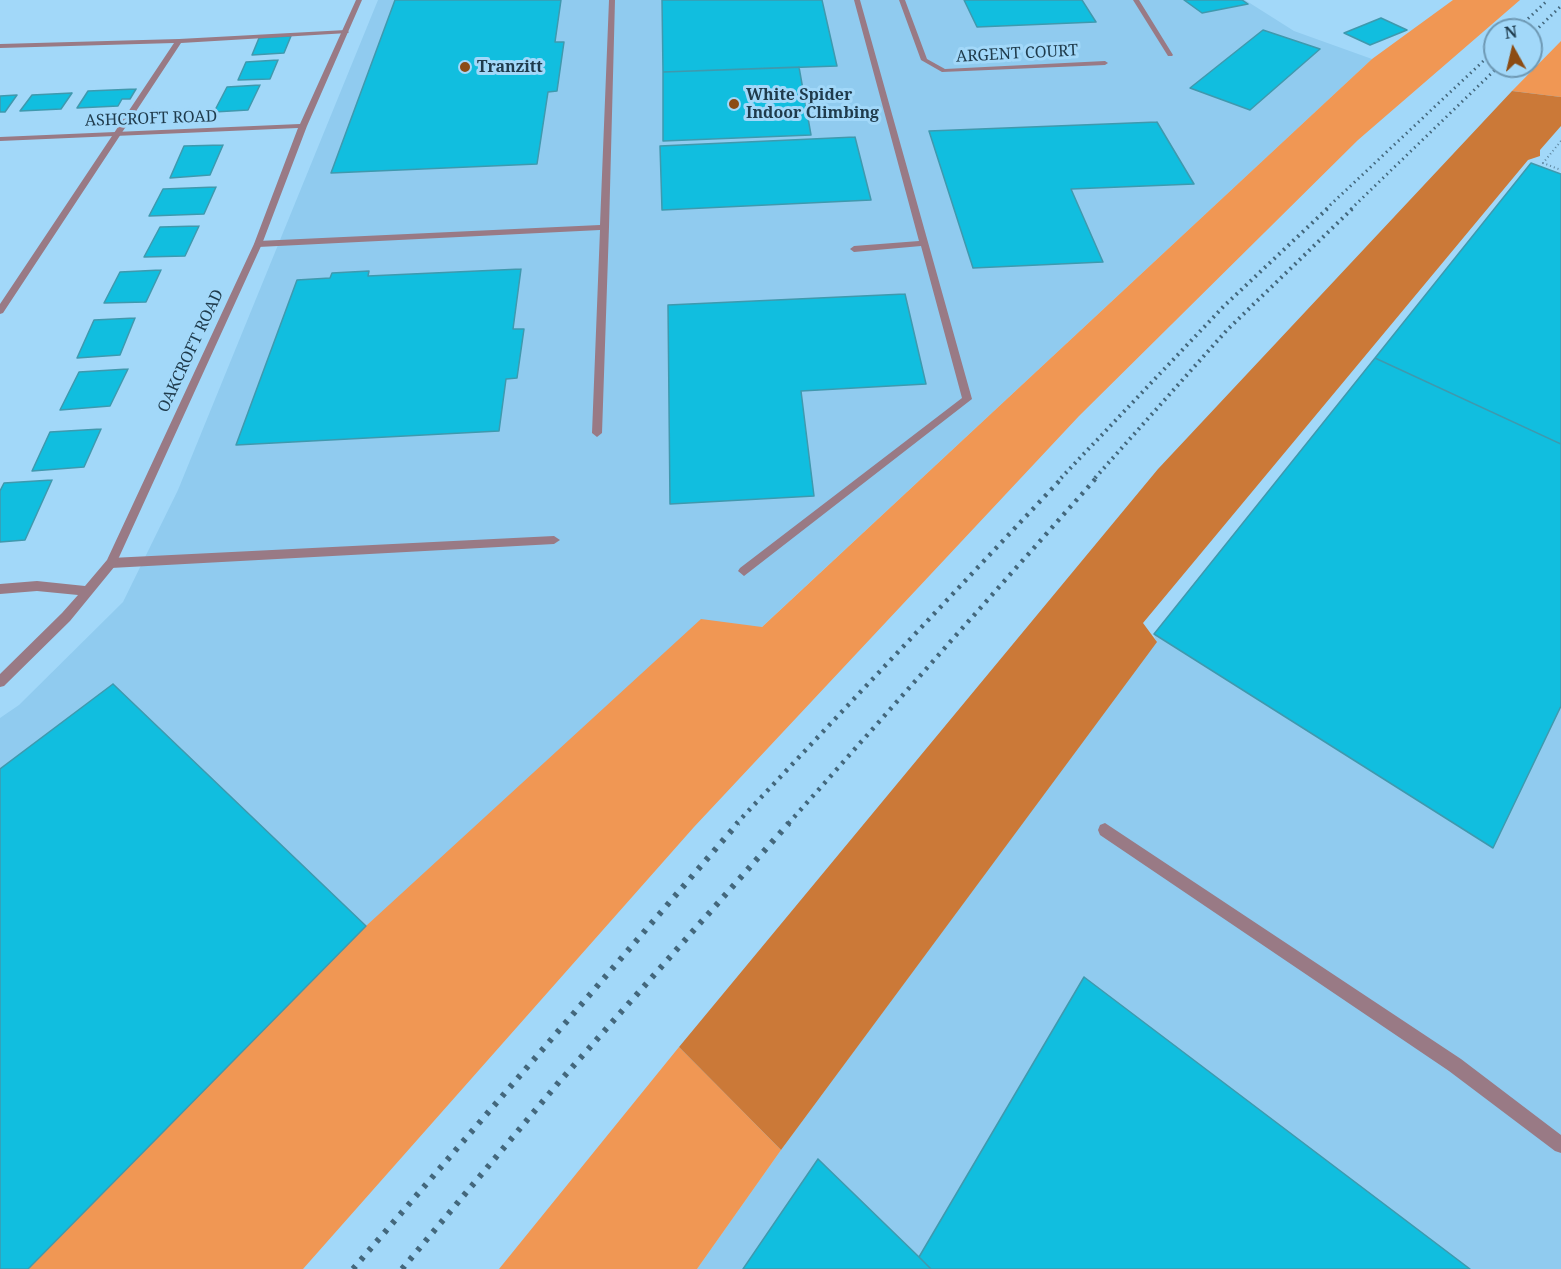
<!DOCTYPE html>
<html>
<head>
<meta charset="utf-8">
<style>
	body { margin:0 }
	#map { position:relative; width:1561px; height:1269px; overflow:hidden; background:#a2d8f9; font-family:"Noto Serif",serif }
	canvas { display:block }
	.north { position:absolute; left:1483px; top:18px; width:60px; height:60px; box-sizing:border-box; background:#a2d8f9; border:2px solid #6e99b4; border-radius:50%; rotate:352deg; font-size:16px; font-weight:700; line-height:24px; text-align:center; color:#1f3b4c }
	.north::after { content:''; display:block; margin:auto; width:21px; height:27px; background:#8c4c14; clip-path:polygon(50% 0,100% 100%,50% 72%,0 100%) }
</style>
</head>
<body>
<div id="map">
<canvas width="1561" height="1269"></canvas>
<div class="north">N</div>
</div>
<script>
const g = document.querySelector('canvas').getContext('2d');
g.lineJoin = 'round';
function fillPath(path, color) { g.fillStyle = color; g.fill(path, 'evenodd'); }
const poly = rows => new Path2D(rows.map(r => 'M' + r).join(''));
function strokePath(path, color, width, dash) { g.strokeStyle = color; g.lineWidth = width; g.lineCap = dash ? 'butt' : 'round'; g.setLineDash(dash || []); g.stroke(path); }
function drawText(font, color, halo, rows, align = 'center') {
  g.font = font + ' "Noto Serif",serif'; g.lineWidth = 6; g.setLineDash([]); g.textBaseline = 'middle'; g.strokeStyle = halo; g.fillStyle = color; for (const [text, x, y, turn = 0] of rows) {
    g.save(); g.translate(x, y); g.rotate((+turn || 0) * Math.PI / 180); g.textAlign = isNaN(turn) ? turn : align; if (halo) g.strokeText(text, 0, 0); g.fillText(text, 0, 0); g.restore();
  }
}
const built = poly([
	[378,0,1245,0,1294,31,1372,59,708,677,166,1269,0,1269,0,718,19,705,123,602,178,490],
	[1531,163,1561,174,1561,1269,697,1269,781,1150,1156,642,1154,634]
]);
const green = poly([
	[1453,0,1520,0,1358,140,1079,416,694,827,303,1269,28,1269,366,926,701,619,762,627,1372,59],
	[1561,41,1561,97,1512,91],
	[679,1047,781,1150,697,1269,499,1269]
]);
const forest = poly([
	[1512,91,1561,97,1561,126,1540,150,1540,156,1528,160,1143,623,1157,642,781,1150,679,1047,1158,469]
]);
const building = poly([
	[395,0,561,0,555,42,564,42,557,91,548,92,537,164,331,173,395,0],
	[662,0,822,0,837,66,663,72,662,0],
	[964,0,1082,0,1096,22,977,27,964,0],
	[1184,0,1242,0,1248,4,1202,13,1184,0],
	[1381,18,1407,30,1370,45,1344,33,1381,18],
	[1263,30,1320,49,1250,110,1190,88,1263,30],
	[291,36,284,53,252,55,259,38,291,36],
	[278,60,270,79,238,80,246,62,278,60],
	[799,67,811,135,663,141,663,72,799,67],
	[260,85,248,110,214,112,227,87,260,85],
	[136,89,130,99,122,99,118,106,77,108,88,91,136,89],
	[72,93,61,109,20,111,32,95,72,93],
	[17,95,5,112,0,112,0,96,17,95],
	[1157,122,1194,184,1071,189,1103,262,973,268,929,131,1157,122],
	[855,137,871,200,662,210,660,146,855,137],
	[223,145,210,175,170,178,184,146,223,145],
	[1531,163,1561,174,1561,444,1375,358,1531,163],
	[216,187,204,214,149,216,163,189,216,187],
	[199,226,185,256,144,257,160,227,199,226],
	[521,269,513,329,524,329,517,378,506,379,499,431,236,445,297,280,330,278,332,273,369,271,368,276,521,269],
	[161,270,146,302,104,303,120,272,161,270],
	[905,294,926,384,801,391,814,496,670,504,668,305,905,294],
	[135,318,120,355,77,358,94,320,135,318],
	[1375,358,1561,444,1561,706,1493,848,1154,634,1375,358],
	[128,369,110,406,60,410,79,372,128,369],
	[101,429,84,467,32,471,50,432,101,429],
	[52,480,25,540,0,542,0,491,4,483,52,480],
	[113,684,366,926,28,1269,0,1269,0,769,113,684],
	[1084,977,1470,1269,931,1269,919,1257,1084,977],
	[818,1159,919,1257,931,1269,743,1269,818,1159]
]);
const path = poly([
	[1561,141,1543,163,1561,170]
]);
const service = poly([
	[609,0,615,0,609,227,602,433,597,437,592,433,600,230,258,247,254,244,258,241,600,225,609,0],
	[854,0,860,0,972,399,744,576,738,571,740,568,962,398,921,246,854,252,850,249,854,246,919,241,854,0],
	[899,0,905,0,927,59,945,69,1105,61,1108,63,1105,65,942,72,921,60,899,0],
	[1133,0,1139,0,1173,55,1172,56,1168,56,1133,0],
	[346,30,349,32,348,33,181,43,3,313,0,314,0,304,174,43,0,48,0,44,179,39,346,30],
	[554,536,560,540,554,544,111,568,105,563,111,558,554,536],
	[1105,823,1461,1059,1561,1135,1561,1153,1555,1151,1449,1071,1100,835,1098,830,1100,825,1105,823]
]);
const minor = poly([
	[356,0,362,0,307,126,262,244,115,566,70,621,4,686,0,687,0,674,62,613,78,595,37,591,0,594,0,584,37,581,85,586,107,560,254,244,298,128,0,141,0,137,300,124,356,0]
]);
const railFar3 = poly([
	[1516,30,1548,0],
	[1531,35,1561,6],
	[1326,209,1495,50],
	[1351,209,1499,66]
]);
const railFar2 = poly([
	[1061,478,1224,306,1328,208],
	[1095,478,1227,330,1353,208]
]);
const railFar1 = poly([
	[736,824,1063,477],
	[788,824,1097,477]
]);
const rail = poly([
	[353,1269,738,823],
	[402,1269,559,1082,789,823]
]);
const markers = [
	[465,67,6,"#8c4c14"],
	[734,104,6,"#8c4c14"]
];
const farStreetnames = [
	["ARGENT COURT",1017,54,-3],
	["ASHCROFT ROAD",151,119,-2],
	["OAKCROFT ROAD",191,351,-65]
];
const farPoinames = [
	["Tranzitt",477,67],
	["White Spider",746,95],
	["Indoor Climbing",746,113]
];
fillPath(built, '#90cbef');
fillPath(green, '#f09754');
fillPath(forest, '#cb7938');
fillPath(building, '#11bedf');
strokePath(building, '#3f99ae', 1.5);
strokePath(path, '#5e869f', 2, [1, 3]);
fillPath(service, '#997a85');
fillPath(minor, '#997a85');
strokePath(railFar3, '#43677c', 3, [1.5, 4]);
strokePath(railFar2, '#43677c', 4, [2, 4.5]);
strokePath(railFar1, '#43677c', 4.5, [3, 6]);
strokePath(rail, '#43677c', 6, [4, 8]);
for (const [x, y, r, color] of markers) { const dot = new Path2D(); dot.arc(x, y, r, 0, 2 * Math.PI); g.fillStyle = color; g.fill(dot); strokePath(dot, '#a2d8f9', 2); }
drawText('16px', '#1f3b4c', '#a2d8f9', farStreetnames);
drawText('bold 16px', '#1f3b4c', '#a2d8f9', farPoinames, 'left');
</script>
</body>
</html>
